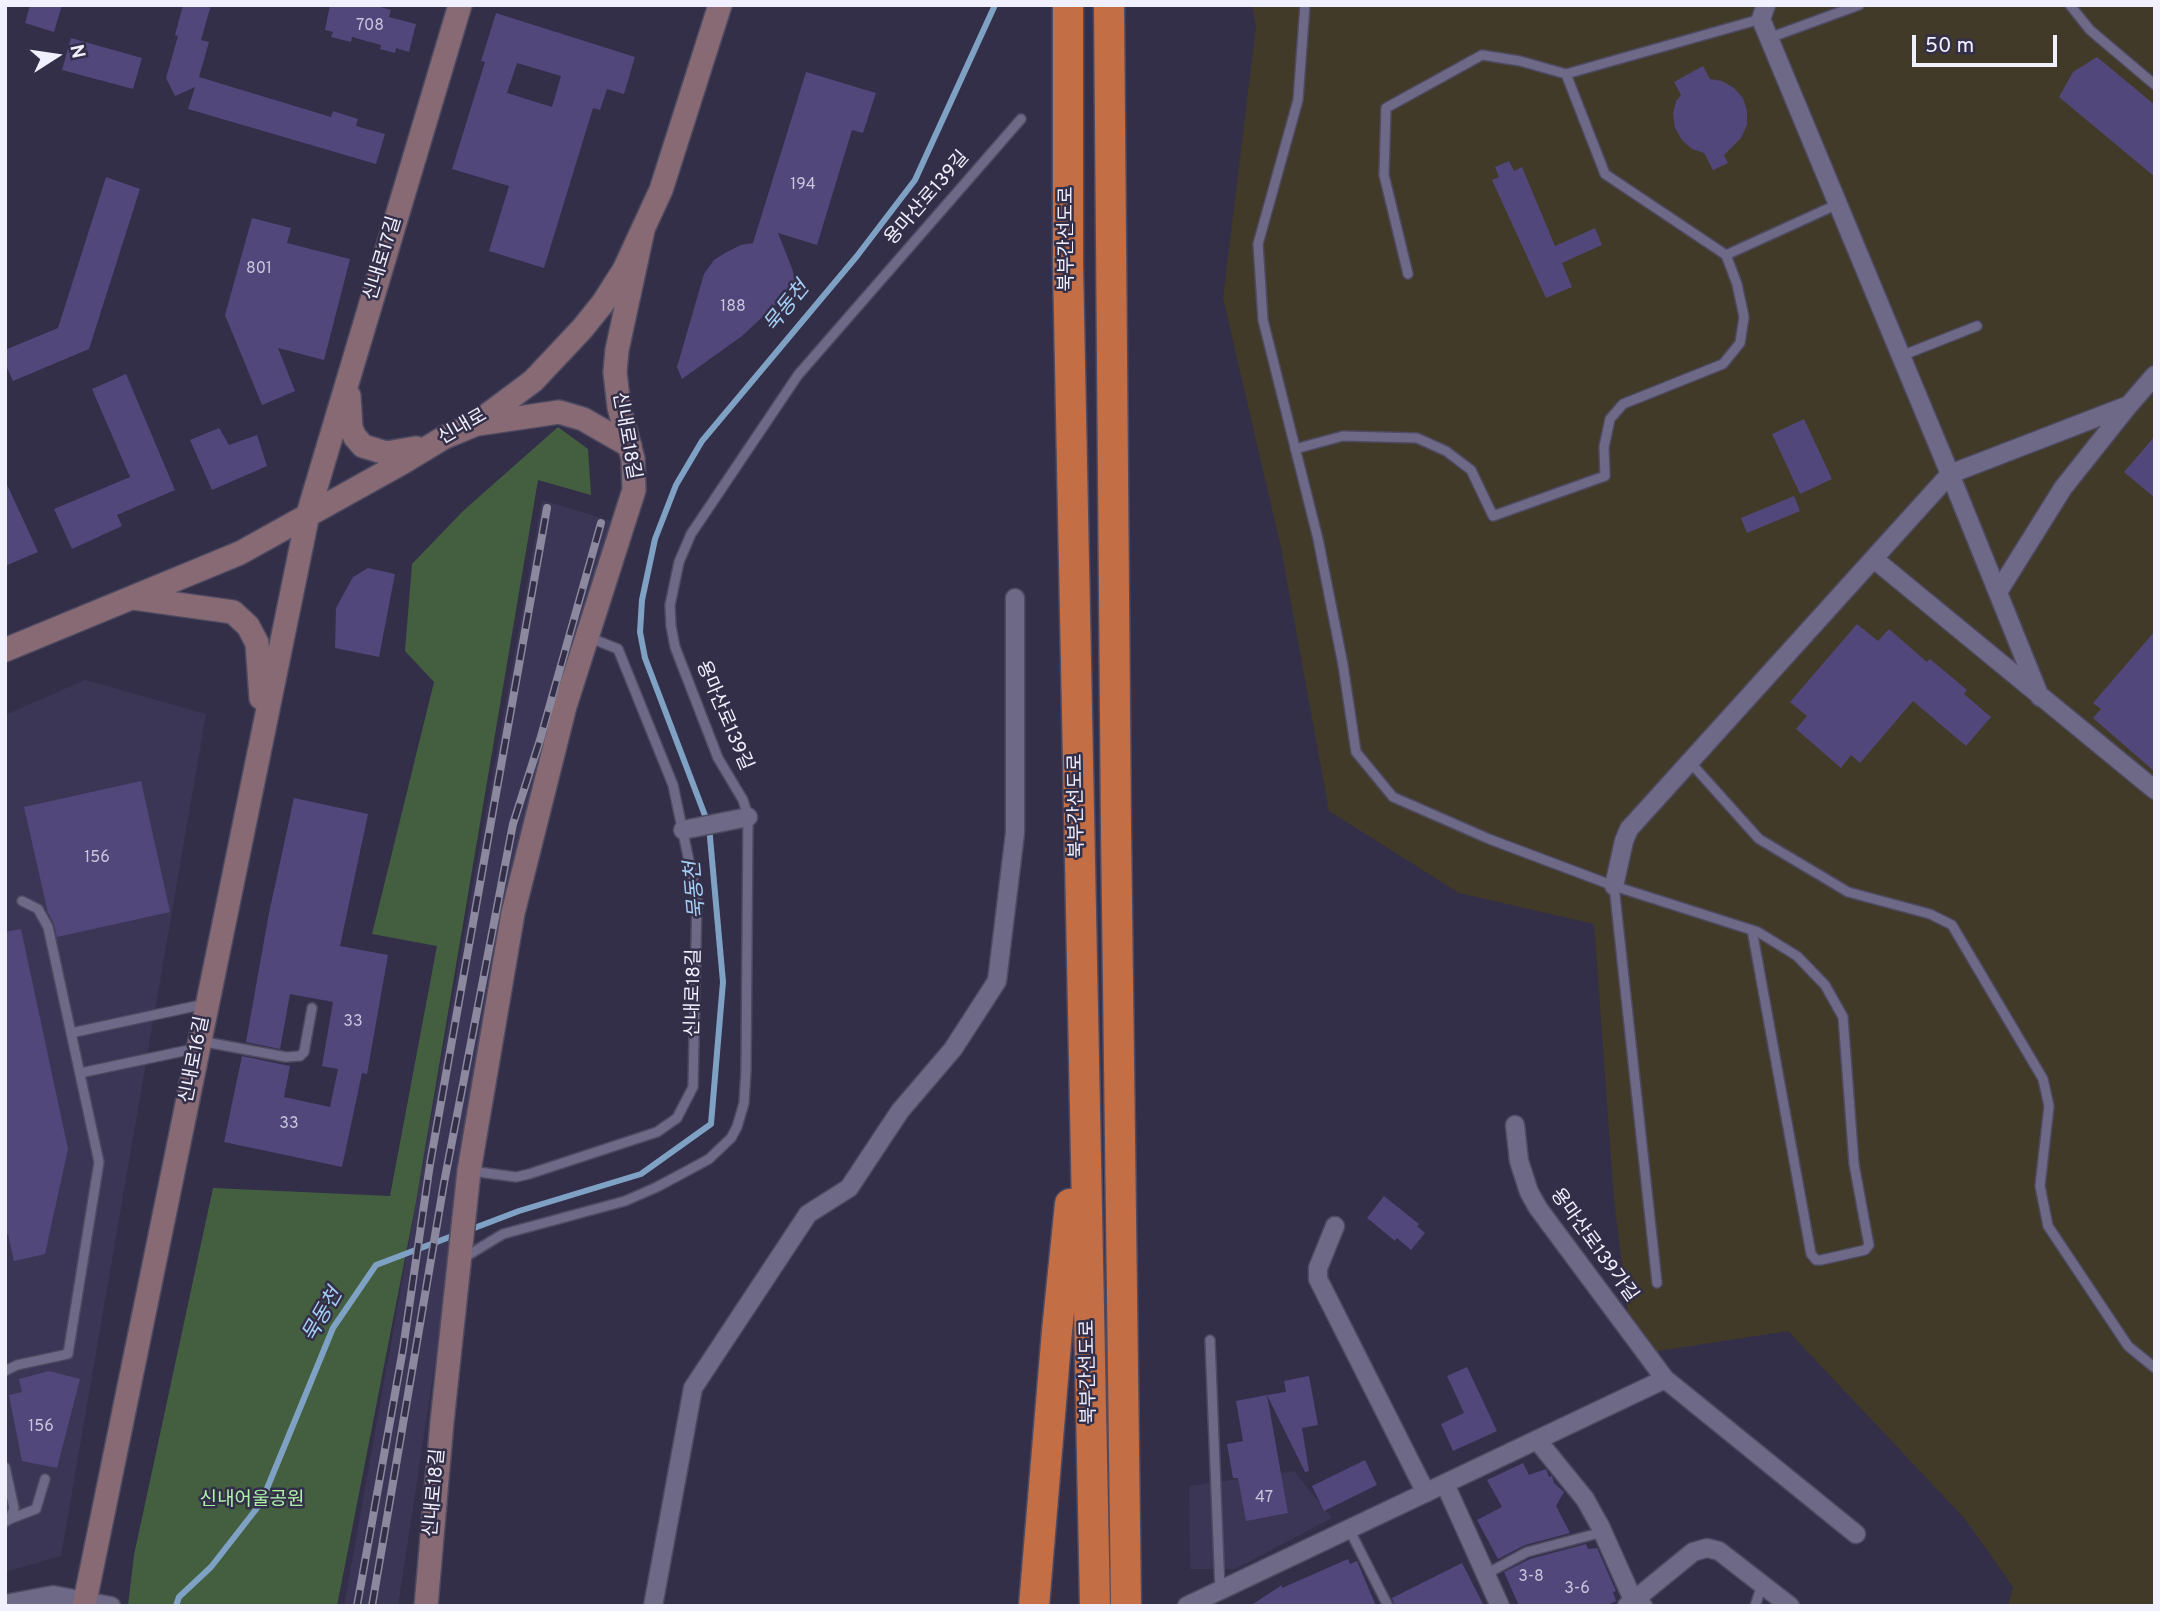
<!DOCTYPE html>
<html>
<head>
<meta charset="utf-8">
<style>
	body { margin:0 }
	#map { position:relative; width:2160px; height:1611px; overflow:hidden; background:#332f49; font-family:Overpass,sans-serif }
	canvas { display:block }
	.frame { position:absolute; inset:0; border:7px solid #f1f0fe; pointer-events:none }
	.north { position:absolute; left:21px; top:21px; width:70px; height:70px; -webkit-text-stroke:5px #332f49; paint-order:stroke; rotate:78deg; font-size:19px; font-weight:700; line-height:28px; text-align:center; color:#f1f0fe }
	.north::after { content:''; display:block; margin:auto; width:24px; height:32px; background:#f1f0fe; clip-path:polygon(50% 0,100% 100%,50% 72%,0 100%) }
	.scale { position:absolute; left:1912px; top:35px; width:145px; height:32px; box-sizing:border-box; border:4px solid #f1f0fe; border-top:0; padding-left:9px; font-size:21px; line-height:24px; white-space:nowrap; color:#f1f0fe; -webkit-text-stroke:5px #332f49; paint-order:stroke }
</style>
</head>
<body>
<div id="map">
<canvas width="2160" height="1611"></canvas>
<div class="frame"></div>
<div class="north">N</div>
<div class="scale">50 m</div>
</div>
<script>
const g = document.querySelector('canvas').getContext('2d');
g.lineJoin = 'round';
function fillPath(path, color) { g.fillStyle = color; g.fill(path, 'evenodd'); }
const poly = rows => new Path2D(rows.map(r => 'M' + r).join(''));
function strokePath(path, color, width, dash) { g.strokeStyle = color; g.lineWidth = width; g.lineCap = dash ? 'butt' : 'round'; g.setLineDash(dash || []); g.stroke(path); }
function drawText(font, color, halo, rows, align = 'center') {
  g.font = font + ' Overpass,"Noto Sans KR",sans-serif'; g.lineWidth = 5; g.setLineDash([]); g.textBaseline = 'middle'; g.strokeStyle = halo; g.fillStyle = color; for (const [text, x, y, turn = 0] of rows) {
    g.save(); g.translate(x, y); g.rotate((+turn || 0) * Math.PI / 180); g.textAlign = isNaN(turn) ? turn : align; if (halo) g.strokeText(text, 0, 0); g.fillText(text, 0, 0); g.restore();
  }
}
const built = poly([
	[542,500,611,521,590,613,489,1008,398,1606,344,1606],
	[85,680,206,714,61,1556,5,1572,5,715],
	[1294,1471,1332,1518,1235,1569,1190,1569,1189,1486]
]);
const education = poly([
	[1252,5,2155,5,2155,1606,2008,1606,2013,1587,1965,1519,1788,1331,1633,1355,1614,1199,1594,924,1459,893,1329,811,1281,548,1223,298,1256,26]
]);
const green = poly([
	[558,427,588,449,591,495,538,480,416,1202,337,1606,128,1606,134,1555,213,1188,390,1196,437,946,372,934,434,682,405,651,412,564,463,511]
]);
const stream = poly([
	[469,1230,519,1211,641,1174,711,1124,723,982,709,826,645,658,640,632,642,600,655,539,676,485,702,441,857,256,915,180,995,5],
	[176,1606,179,1597,211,1567,261,1503,333,1328,376,1265,455,1235]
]);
const building = poly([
	[30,5,62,5,54,32,25,23],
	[183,5,211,5,201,40,209,42,199,77,331,117,333,111,358,119,356,126,385,134,376,164,188,109,195,87,175,96,166,78,178,36,175,35],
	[330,5,373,5,391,10,389,17,416,24,409,52,396,48,395,53,380,49,381,45,352,37,351,42,331,37,333,32,325,30],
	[496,13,635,57,624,94,607,89,600,110,593,108,544,268,489,251,509,186,452,169,485,62,481,61],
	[517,63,561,76,552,107,507,93],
	[71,38,142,58,133,89,62,70],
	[2097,57,2155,105,2155,177,2059,97,2073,72],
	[1703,66,1710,79,1722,81,1734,88,1743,98,1747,111,1747,125,1741,138,1724,155,1728,163,1713,170,1704,153,1692,149,1682,140,1675,128,1673,114,1676,101,1681,95,1674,82],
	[806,72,876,93,863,133,852,130,817,245,778,233,793,271,794,280,789,292,742,336,682,379,677,367,704,274,714,260,725,253,741,245,753,243],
	[1509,161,1514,171,1522,167,1555,246,1595,228,1602,245,1562,263,1572,287,1546,298,1492,180,1499,177,1495,167],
	[106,177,140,189,89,349,13,381,5,363,5,350,58,328],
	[252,218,291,228,287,243,350,259,324,360,278,348,295,391,262,405,225,315],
	[126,374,175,490,117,515,122,526,72,549,54,509,130,477,92,389],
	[1804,419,1832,479,1800,494,1772,434],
	[219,428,229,445,257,435,267,466,212,490,190,440],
	[2155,436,2155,498,2124,472],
	[5,480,38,552,5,566],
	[1794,496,1800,511,1747,533,1741,518],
	[368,568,395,574,379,657,335,648,336,608,353,577],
	[1857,624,1878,641,1889,629,1927,662,1930,659,1967,690,1964,694,1991,717,1966,746,1913,701,1860,763,1851,755,1841,768,1796,729,1807,716,1790,702],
	[2155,631,2155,772,2093,718,2101,709,2093,703],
	[141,781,170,912,57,937,54,924,48,913,24,807],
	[294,798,368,814,340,946,388,955,367,1074,362,1073,342,1167,224,1142,242,1056,290,1066,284,1097,330,1107,338,1069,322,1066,333,1002,290,994,280,1049,246,1042,269,913],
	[21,929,68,1149,45,1254,14,1261,8,1234,5,1235,5,932],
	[1384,1196,1419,1224,1417,1226,1425,1233,1411,1250,1397,1238,1395,1241,1367,1218],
	[1467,1367,1497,1431,1453,1451,1441,1424,1464,1413,1447,1376],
	[49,1371,80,1379,57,1468,22,1461,9,1395,22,1392,19,1379],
	[1309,1376,1318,1425,1302,1428,1309,1471,1305,1472,1267,1395,1286,1392,1284,1381],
	[1267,1395,1288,1513,1246,1521,1238,1478,1233,1478,1227,1444,1243,1441,1236,1401],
	[1365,1460,1377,1485,1324,1511,1312,1486],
	[1523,1463,1529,1475,1546,1469,1549,1477,1552,1476,1554,1483,1564,1492,1556,1506,1570,1533,1525,1545,1498,1559,1477,1520,1502,1507,1487,1480],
	[1586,1544,1588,1549,1597,1548,1616,1591,1613,1592,1616,1601,1606,1606,1519,1606,1504,1572,1530,1559],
	[1348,1559,1350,1564,1357,1561,1376,1606,1250,1606,1282,1585,1282,1588],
	[1462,1563,1484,1606,1395,1606,1392,1598]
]);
const lane = poly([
	[1305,5,1298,100,1258,244,1263,320,1318,539,1343,665,1356,752,1393,797,1489,839,1614,886,1752,930,1758,932,1797,956,1825,985,1843,1017,1854,1164,1868,1240,1869,1245,1865,1250,1821,1260,1816,1260,1811,1254,1752,930],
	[2070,5,2090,30,2155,85],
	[1769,38,1859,5],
	[1566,74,1605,174,1726,255],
	[1408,274,1384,175,1386,108,1482,55,1520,61,1566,74,1761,19],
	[1901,356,1977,326],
	[1295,449,1343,436,1417,438,1446,451,1471,470,1493,516,1605,476,1604,447,1610,419,1623,404,1723,364,1740,343,1744,317,1737,284,1726,255,1838,204],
	[1690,762,1759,839,1848,892,1930,914,1952,925,2043,1079,2049,1106,2040,1186,2048,1226,2128,1346,2155,1368],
	[1614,886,1657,1283],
	[71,1033,205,1004],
	[200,1041,286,1057,300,1056,304,1052,312,1008],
	[80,1073,198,1048],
	[471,1171,516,1177,529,1174,657,1132,677,1118,693,1087,697,899,673,785,618,649,588,637],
	[465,1257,503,1234,625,1201,657,1187,709,1159,731,1138,737,1127,744,1103,746,1071,748,816,743,800,718,758,675,647,671,626,670,605,679,562,691,534,798,375,1021,119],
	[1210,1340,1220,1590],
	[5,1371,17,1365,68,1354,99,1162,48,927,38,909,22,901],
	[5,1467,14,1508,10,1519,5,1522],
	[10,1519,36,1509,45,1479],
	[1349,1529,1388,1606],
	[1486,1574,1527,1552,1603,1532],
	[1755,1606,1762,1585]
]);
const street = poly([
	[1874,559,2155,790],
	[1998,592,2063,488,2129,405],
	[2040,697,1950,474,2129,405,2155,375],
	[683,830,748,817],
	[1614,886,1624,841,1629,829,1950,474,1761,19,1766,5],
	[1515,1125,1519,1161,1529,1192,1538,1208,1665,1379,1856,1534],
	[1335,1226,1318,1268,1318,1279,1426,1493],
	[1537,1440,1585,1499,1600,1526,1630,1593,1643,1606],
	[1445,1484,1500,1606],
	[5,1604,53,1595,111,1606],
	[653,1606,693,1388,808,1214,849,1188,900,1111,953,1049,997,981,1015,833,1015,598],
	[1187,1606,1665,1379],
	[1627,1606,1693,1552,1707,1548,1719,1551,1790,1606]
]);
const secondary = poly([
	[349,396,351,428,355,437,363,446,386,453,416,448],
	[478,424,559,412,583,419,630,446],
	[133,598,233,612,248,626,257,643,261,698],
	[5,650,240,553,402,463,445,437,474,425,533,381,582,329,603,303,624,270,661,190,720,5],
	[84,1606,308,514,460,5],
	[426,1606,442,1422,469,1171,513,913,565,706,634,490,633,459,619,407,615,372,617,350,643,230]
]);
const highway = poly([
	[1068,5,1068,265,1095,1606],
	[1109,5,1116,828,1126,1606],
	[1034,1606,1057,1331,1070,1204]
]);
const rail = poly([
	[357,1606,403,1349,430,1164,547,508],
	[372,1606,444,1183,513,824,540,740,601,523]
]);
const numberNames = [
	["708",370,27],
	["194",803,186],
	["801",259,270],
	["188",733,308],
	["156",97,859],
	["33",353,1023],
	["33",289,1125],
	["156",41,1428],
	["47",1264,1499],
	["3-8",1531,1578],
	["3-6",1577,1590]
];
const streetNames = [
	["용마산로139길",928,199,-49],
	["북부간선도로",1068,239,-90],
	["신내로17길",384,259,-73],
	["신내로",463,428,-30],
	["신내로18길",625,436,80],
	["용마산로139길",723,716,67],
	["북부간선도로",1078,806,-91],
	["신내로18길",695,993,-89],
	["신내로16길",196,1060,-79],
	["용마산로139가길",1593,1246,54],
	["북부간선도로",1090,1372,-91],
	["신내로18길",436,1493,-85]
];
const parkNames = [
	["신내어울공원",252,1501]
];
const waterNames = [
	["묵동천",788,308,-51],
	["묵동천",697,890,-95],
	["묵동천",324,1316,-60]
];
fillPath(built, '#3c3656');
fillPath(education, '#413a29');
fillPath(green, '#435f40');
strokePath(stream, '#7fa1c4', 6);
fillPath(building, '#51477b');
strokePath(lane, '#4e4a61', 12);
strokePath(street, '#4e4a61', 21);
strokePath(secondary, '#4e4a61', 26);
strokePath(highway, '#4e4a61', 33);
strokePath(lane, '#6d6987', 9);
strokePath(street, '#6d6987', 18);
strokePath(secondary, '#876a73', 23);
strokePath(highway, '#c36e44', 30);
strokePath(rail, '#8c899e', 8);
strokePath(rail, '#332f49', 5, [16]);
drawText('16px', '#c9c6dd', null, numberNames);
drawText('19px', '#f1f0fe', '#332f49', streetNames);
drawText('19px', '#b0f2aa', '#332f49', parkNames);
drawText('italic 21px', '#a5cff5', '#332f49', waterNames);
</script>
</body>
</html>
